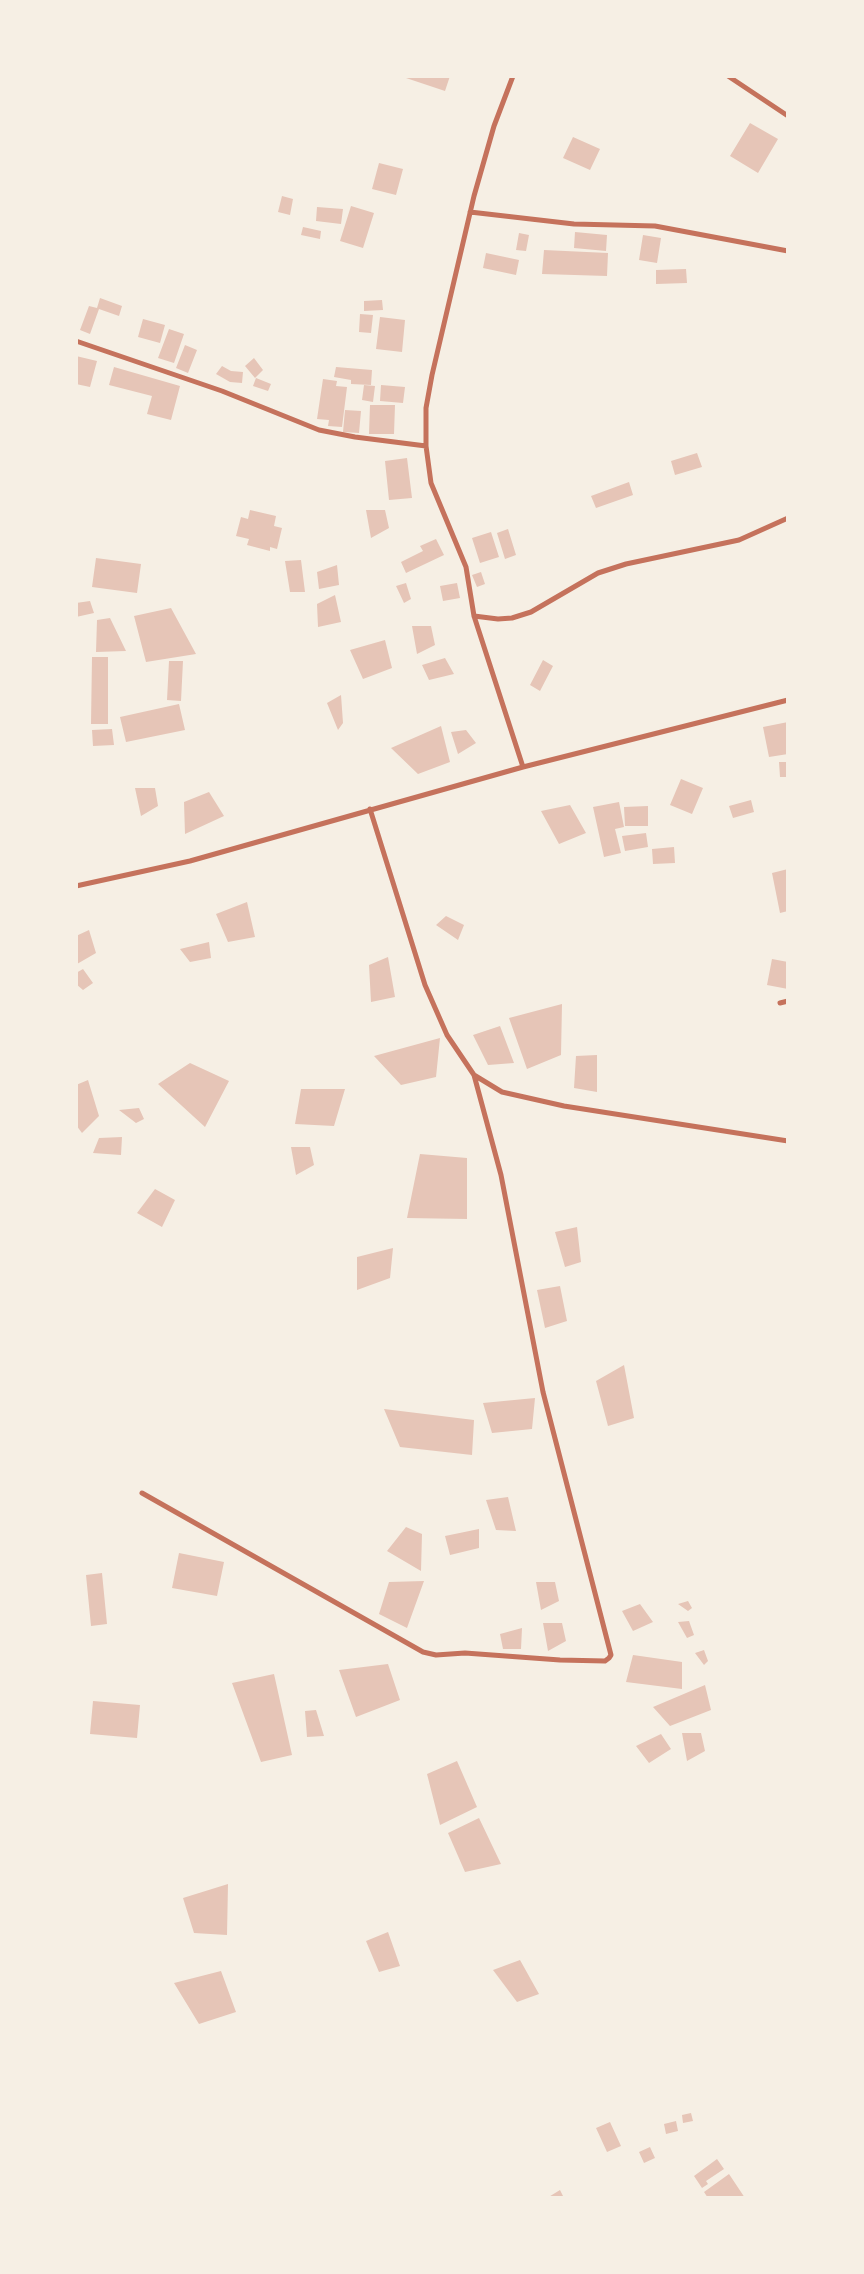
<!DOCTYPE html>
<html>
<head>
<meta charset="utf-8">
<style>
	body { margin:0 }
	#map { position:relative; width:864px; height:2274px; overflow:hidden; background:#f6efe4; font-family:"Public Sans",sans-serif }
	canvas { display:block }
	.frame { position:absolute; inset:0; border:78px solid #f6efe4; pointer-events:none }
</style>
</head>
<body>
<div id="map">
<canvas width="864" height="2274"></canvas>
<div class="frame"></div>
</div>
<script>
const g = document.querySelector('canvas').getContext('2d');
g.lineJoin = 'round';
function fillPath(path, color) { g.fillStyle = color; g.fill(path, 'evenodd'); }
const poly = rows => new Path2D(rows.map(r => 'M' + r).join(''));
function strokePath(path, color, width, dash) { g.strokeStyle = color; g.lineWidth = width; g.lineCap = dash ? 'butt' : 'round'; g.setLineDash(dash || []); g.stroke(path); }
const building = poly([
	[400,76,450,76,445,91],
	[750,123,778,139,758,173,730,156],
	[573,137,600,149,590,170,563,158],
	[379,163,403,169,396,195,372,189],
	[282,196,293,199,290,215,278,212],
	[351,206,374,213,363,248,340,241],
	[317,207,343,209,341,224,316,221],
	[303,227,321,231,320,239,301,235],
	[575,232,607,235,606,251,574,248],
	[519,233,529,235,526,251,516,250],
	[643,235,661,238,657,263,639,260],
	[544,250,608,253,607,276,542,274],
	[486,253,519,260,516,275,483,268],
	[686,269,687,283,656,284,656,270],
	[100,298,122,306,119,316,99,309,90,334,80,330,89,306,97,308],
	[382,300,383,310,364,311,364,301],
	[360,314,373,315,371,333,359,332],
	[380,317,405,320,402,352,376,349],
	[143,319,165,325,160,343,138,337],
	[169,329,184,334,174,363,158,358],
	[185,345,197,350,188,373,176,368],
	[76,356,97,361,90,387,76,384],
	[254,358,263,370,255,378,245,366],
	[222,366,231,371,243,372,242,383,230,382,216,374],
	[114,367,180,386,171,420,147,414,152,396,109,385],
	[336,367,372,370,371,385,351,384,351,380,334,377],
	[256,378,271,384,268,391,253,386],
	[323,379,337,381,336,386,347,387,342,427,328,426,329,420,317,419],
	[364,385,375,386,373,402,362,400],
	[381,385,405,387,403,403,380,401],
	[370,405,395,405,394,434,369,434],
	[345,410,361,411,359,433,343,432],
	[697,453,702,467,675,475,671,461],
	[407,458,412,498,389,500,385,461],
	[629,482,633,495,596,508,591,496],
	[250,510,276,516,274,526,282,528,277,549,270,547,270,551,247,545,249,539,236,536,241,517,248,519],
	[366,510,385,510,389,528,371,538],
	[508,529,516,555,505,559,497,533],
	[491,532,499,557,480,563,472,538],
	[436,539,444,555,406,573,401,562,423,551,420,546],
	[96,558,141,564,137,593,92,587],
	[301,560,305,592,290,592,285,561],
	[337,565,339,585,319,589,317,572],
	[481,572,485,584,477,587,472,575],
	[406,583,411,599,404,603,396,586],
	[457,583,460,598,443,601,440,586],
	[335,595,341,622,318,627,317,604],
	[90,601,94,613,76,617,76,603],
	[171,608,196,654,146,662,134,616],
	[110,618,126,651,96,652,97,620],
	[412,626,431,626,435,645,417,654],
	[385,640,392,668,363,679,350,650],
	[92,657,108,657,108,724,91,724],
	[445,658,454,674,429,680,422,665],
	[543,660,553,666,540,691,530,685],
	[169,661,183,661,181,701,167,700],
	[341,695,343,723,338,730,327,703],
	[179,704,185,730,126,742,120,717],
	[788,722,788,754,769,757,763,727],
	[441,726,450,762,418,774,391,748],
	[112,729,114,745,93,746,92,730],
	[466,730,476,743,458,754,451,732],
	[779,762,788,762,788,777,780,777],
	[681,779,703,788,692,814,670,805],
	[135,788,155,788,158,806,141,816],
	[209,792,224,816,185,834,184,802],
	[751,800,754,812,733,818,729,806],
	[619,802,624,827,615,829,621,853,604,857,593,807],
	[570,805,586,833,559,844,541,811],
	[648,806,648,826,625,826,624,807],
	[646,833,648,847,625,851,622,836],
	[674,847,675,863,653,864,652,849],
	[788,869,788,911,780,913,772,873],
	[247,902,255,937,228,942,216,914],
	[446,916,464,925,458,940,436,925],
	[89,930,96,953,77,964,76,936],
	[209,942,211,958,190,962,180,949],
	[388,957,395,997,371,1002,369,965],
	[772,959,788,962,788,989,767,985],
	[83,969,93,983,83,990,76,984,76,973],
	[562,1004,561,1055,527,1069,509,1018],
	[500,1026,514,1063,488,1065,473,1035],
	[440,1038,436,1077,401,1085,374,1056],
	[597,1055,597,1092,574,1088,576,1056],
	[190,1063,229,1081,205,1127,158,1084],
	[88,1080,99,1116,82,1133,76,1125,76,1085],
	[301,1089,345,1089,334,1126,295,1124],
	[139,1108,144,1119,136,1123,119,1110],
	[122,1137,121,1155,93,1153,99,1138],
	[291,1147,310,1147,314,1165,296,1175],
	[420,1154,467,1158,467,1219,407,1218],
	[155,1189,175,1200,162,1227,137,1213],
	[577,1227,581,1262,565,1267,555,1232],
	[393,1248,390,1278,357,1290,357,1257],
	[560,1286,567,1321,545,1328,537,1290],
	[624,1365,634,1418,608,1426,596,1381],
	[535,1398,532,1429,492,1433,483,1403],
	[384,1409,474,1420,472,1455,400,1447],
	[508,1497,516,1531,496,1530,486,1500],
	[406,1527,422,1534,421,1571,387,1551],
	[479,1529,479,1548,450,1555,445,1536],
	[179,1553,224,1562,217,1596,172,1588],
	[102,1573,107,1624,91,1626,86,1575],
	[424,1581,407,1628,379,1614,389,1582],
	[536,1582,555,1582,559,1601,541,1610],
	[688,1601,692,1608,688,1611,678,1604],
	[640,1604,653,1622,633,1631,622,1611],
	[689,1621,694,1635,687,1638,678,1622],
	[543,1623,562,1623,566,1641,548,1651],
	[522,1628,521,1649,503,1649,500,1634],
	[704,1650,708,1661,704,1665,695,1653],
	[633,1655,682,1662,682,1689,626,1682],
	[388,1664,400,1700,356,1717,339,1670],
	[274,1674,292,1755,261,1762,232,1683],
	[705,1685,711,1710,670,1726,653,1707],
	[93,1701,140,1705,137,1738,90,1734],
	[316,1710,324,1736,307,1737,305,1711],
	[682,1733,701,1733,705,1751,687,1761],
	[661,1734,671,1749,649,1763,636,1746],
	[457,1761,477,1807,440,1825,427,1774],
	[479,1818,501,1864,465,1872,448,1833],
	[228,1884,227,1935,194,1933,183,1898],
	[388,1932,400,1966,379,1972,366,1941],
	[520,1960,539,1994,517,2002,493,1970],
	[221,1971,236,2012,199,2024,174,1983],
	[691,2113,693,2121,683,2123,682,2115],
	[676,2121,678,2131,666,2134,664,2124],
	[610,2122,621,2146,607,2152,596,2128],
	[650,2147,655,2158,644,2163,639,2152],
	[717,2159,724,2169,706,2181,708,2184,702,2188,694,2176],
	[729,2174,745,2198,708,2198,704,2192],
	[560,2190,564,2198,547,2198]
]);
const minor = poly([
	[513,76,494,126,474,196,432,375,426,408,426,446,431,483,466,567,474,616,523,767],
	[728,76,788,116],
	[470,212,574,224,655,226,788,251],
	[76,341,222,391,319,430,355,437,426,446],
	[474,616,498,619,512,618,531,612,598,573,626,564,739,540,788,518],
	[370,809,425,985,447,1035,474,1075,502,1092,564,1106,788,1141],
	[76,886,190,861,523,767,788,700],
	[780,1003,788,1001],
	[142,1493,423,1652,436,1655,465,1653,560,1660,605,1661,609,1658,611,1655,543,1392,501,1175,474,1075]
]);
fillPath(building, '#e6c5b7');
strokePath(minor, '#c5725c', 5);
</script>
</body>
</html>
